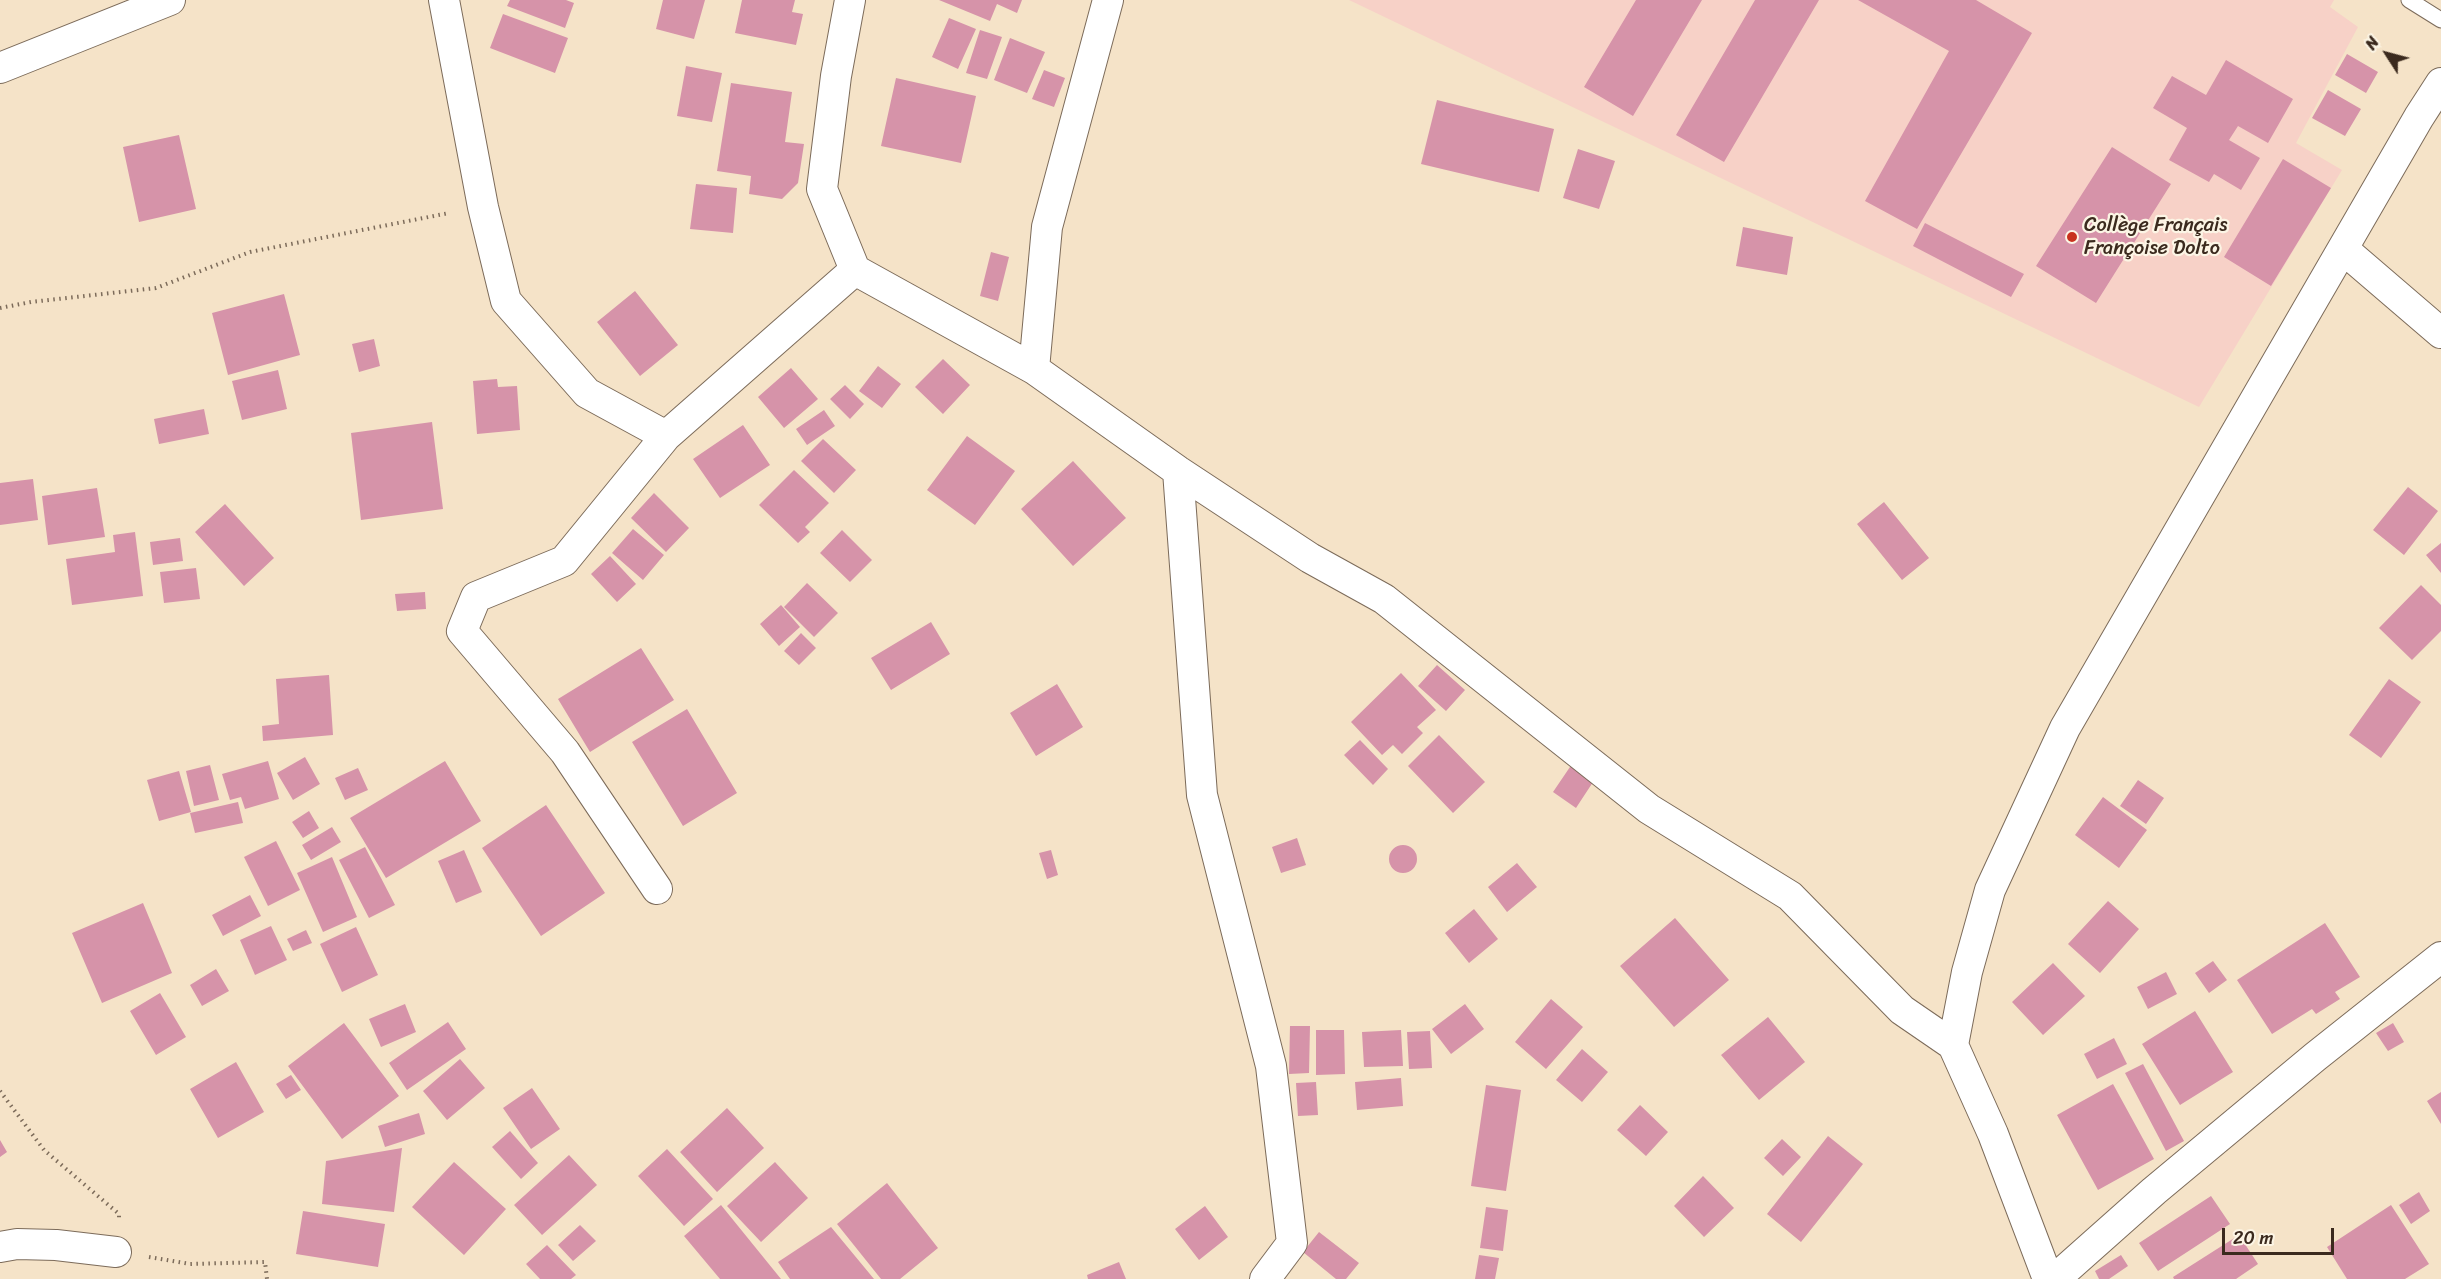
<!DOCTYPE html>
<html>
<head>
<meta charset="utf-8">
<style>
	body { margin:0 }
	#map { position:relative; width:2441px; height:1279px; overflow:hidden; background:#f5e3c8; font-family:Sriracha,sans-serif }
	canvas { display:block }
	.north { position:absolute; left:2357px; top:24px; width:60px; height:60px; -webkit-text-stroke:4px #fcf5e5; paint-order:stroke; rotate:306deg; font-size:16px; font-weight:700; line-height:24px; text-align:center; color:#3b2a1e }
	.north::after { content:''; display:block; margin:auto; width:21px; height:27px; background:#3b2a1e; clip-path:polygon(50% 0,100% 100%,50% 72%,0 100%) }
	.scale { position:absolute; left:2222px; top:1228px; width:112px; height:27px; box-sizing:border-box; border:3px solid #3b2a1e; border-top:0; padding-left:8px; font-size:18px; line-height:21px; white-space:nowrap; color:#3b2a1e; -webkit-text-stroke:4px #fcf5e5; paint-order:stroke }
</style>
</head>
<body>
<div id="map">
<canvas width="2441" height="1279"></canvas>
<div class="north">N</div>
<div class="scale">20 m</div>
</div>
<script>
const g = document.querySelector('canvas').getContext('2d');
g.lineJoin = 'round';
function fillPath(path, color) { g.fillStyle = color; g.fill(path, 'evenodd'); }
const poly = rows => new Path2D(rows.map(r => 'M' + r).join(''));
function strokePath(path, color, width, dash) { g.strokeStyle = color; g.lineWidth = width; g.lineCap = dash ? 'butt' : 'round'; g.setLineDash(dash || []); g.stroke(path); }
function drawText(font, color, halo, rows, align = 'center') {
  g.font = font + ' Sriracha,sans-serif'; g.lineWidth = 4.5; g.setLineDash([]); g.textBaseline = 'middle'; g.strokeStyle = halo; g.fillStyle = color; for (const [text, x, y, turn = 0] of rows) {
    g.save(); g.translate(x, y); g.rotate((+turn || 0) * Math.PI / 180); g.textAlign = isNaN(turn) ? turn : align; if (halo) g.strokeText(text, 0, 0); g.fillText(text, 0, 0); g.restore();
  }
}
const built = poly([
	[1349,0,2334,0,2330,7,2358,27,2296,143,2342,170,2199,407]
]);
const building = poly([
	[510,0,566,0,574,3,565,28,507,6],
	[663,0,705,0,694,39,656,29],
	[742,0,795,0,792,12,803,14,796,45,735,33],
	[939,0,1022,0,1017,13,997,4,990,21],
	[1636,0,1702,0,1633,116,1584,87],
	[1755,0,1819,0,1724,162,1676,135],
	[1858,0,1976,0,2032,33,1917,229,1865,201,1949,51],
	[503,14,568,38,555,73,490,48],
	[949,18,976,29,958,69,932,57],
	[980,30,1002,37,987,79,966,73],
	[1010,38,1045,52,1027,93,994,80],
	[2347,54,2378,72,2366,93,2335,75],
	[2226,60,2293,99,2268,143,2238,126,2229,140,2260,158,2241,190,2214,174,2209,182,2169,160,2187,128,2153,108,2172,76,2206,95],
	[686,66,722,73,712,122,677,116],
	[1044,70,1065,78,1054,107,1032,99],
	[896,78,976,96,961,163,881,146],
	[731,83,792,92,785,142,804,144,798,183,782,199,749,194,751,176,717,171],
	[2328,90,2361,109,2345,136,2312,118],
	[1437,100,1554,129,1539,192,1421,164],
	[179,135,196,209,139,222,123,147],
	[2112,147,2171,184,2096,303,2036,266],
	[1578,149,1615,161,1599,209,1563,198],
	[2283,159,2331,188,2271,286,2224,257],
	[696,184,737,188,733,233,690,229],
	[1925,223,2024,274,2011,297,1913,246],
	[1743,227,1793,237,1787,275,1736,266],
	[991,252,1009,257,998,301,980,296],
	[635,291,678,345,640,376,597,322],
	[284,294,300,355,228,375,212,313],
	[374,339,380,366,359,372,352,344],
	[943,359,970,385,943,414,915,387],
	[878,366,901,384,882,408,859,391],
	[791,368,818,399,784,428,758,397],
	[278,370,287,409,242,420,232,381],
	[497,379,498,387,517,386,520,430,477,434,473,381],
	[845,385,864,404,850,419,830,399],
	[204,409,209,434,159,444,154,419],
	[824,410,835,426,807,445,796,429],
	[432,422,443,509,361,520,351,433],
	[743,425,770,465,720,498,693,459],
	[967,436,1015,471,975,525,927,490],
	[823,439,856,470,834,493,801,461],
	[1073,461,1126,518,1073,566,1021,509],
	[794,470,829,503,805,527,810,532,798,543,759,505],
	[33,479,38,520,0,525,0,483],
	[2408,487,2438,511,2404,555,2373,530],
	[97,488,105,537,48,545,42,496],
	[654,493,689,528,666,552,631,518],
	[1884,502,1929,558,1902,580,1857,524],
	[225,504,274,558,244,586,195,532],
	[633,529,664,555,643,580,612,553],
	[842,530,872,560,850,582,820,553],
	[135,532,143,596,72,605,66,559,115,552,113,535],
	[180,538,183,561,153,565,150,542],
	[2441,543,2441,573,2426,555],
	[610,556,636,584,617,602,591,574],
	[196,568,200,599,164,603,160,572],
	[807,583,838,613,814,637,784,607],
	[2421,585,2441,605,2441,631,2412,660,2379,628],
	[425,592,426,609,397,611,395,594],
	[781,605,800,627,779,646,760,624],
	[931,622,950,654,891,690,871,658],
	[801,633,816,648,799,665,784,651],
	[641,648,674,700,590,752,558,699],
	[1437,665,1465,690,1446,711,1418,686],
	[1401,673,1436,710,1417,727,1423,733,1402,754,1393,745,1382,755,1351,722],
	[329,675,333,735,263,741,262,726,279,724,276,679],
	[2389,679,2421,702,2381,758,2349,735],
	[1057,684,1083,727,1036,756,1010,713],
	[687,709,737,793,683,826,632,742],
	[1439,735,1485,782,1453,813,1408,766],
	[1360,740,1388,769,1373,785,1344,755],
	[305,757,320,784,293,800,277,773],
	[268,761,279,799,245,809,241,797,230,800,222,774],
	[445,761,481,821,386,878,350,818],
	[1572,764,1595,779,1576,808,1553,792],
	[210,765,219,800,194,806,186,771],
	[358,768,368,790,345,800,335,778],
	[179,771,191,812,159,821,147,780],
	[2138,780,2164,798,2146,824,2120,806],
	[2103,797,2147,830,2119,868,2075,835],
	[238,802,243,823,195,833,190,813],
	[546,805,605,893,541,936,482,848],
	[309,811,319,828,303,838,292,822],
	[332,827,341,842,311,860,302,845],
	[1297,838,1306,865,1281,873,1272,847],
	[276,841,300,890,268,906,244,857],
	'1389 859a14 14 0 1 1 28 0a14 14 0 1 1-28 0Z',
	[365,847,395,905,369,918,339,860],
	[464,850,482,892,456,903,438,861],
	[1051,850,1058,875,1047,879,1039,853],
	[332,857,357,917,323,932,297,873],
	[1517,863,1537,887,1507,912,1488,887],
	[250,895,261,916,223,936,212,915],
	[2108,901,2139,929,2100,973,2068,944],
	[143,903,172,973,102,1003,72,933],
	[1474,909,1498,939,1469,963,1445,933],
	[1675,918,1729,980,1674,1027,1620,966],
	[2325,923,2360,977,2335,992,2340,999,2316,1014,2312,1009,2272,1034,2237,980],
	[271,926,287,960,255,975,240,940],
	[356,927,378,975,342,992,320,944],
	[306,930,312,943,293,951,287,939],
	[2213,961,2227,980,2209,993,2195,973],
	[2053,963,2085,996,2043,1035,2012,1002],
	[216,969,229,991,202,1006,190,985],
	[2166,972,2177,994,2148,1009,2137,987],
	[160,993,186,1037,156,1055,130,1011],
	[1551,999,1583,1027,1546,1069,1515,1042],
	[405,1004,416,1032,381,1047,369,1019],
	[1465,1004,1484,1029,1451,1054,1432,1029],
	[2195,1011,2233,1072,2180,1105,2142,1044],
	[1768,1017,1805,1062,1759,1100,1721,1055],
	[448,1022,466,1049,407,1090,389,1063],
	[344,1023,399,1096,342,1139,288,1066],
	[2393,1023,2404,1042,2388,1051,2376,1033],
	[1290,1026,1310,1026,1309,1073,1289,1074],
	[1316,1030,1344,1030,1345,1074,1316,1075],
	[1401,1030,1403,1066,1364,1067,1362,1032],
	[1430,1031,1432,1068,1409,1069,1407,1032],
	[2114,1038,2127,1064,2097,1079,2084,1054],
	[1582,1049,1608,1072,1582,1102,1556,1080],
	[460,1059,485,1088,447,1120,423,1091],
	[236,1062,264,1112,218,1138,190,1089],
	[2143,1064,2184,1141,2166,1151,2125,1073],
	[291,1075,301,1090,286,1099,276,1084],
	[1401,1078,1403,1106,1357,1110,1355,1082],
	[1316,1082,1318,1115,1298,1116,1296,1083],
	[2113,1084,2154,1159,2098,1190,2057,1115],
	[1486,1085,1521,1090,1506,1191,1471,1186],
	[532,1088,560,1129,531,1149,503,1108],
	[2441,1092,2441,1124,2427,1101],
	[1640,1105,1668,1132,1646,1156,1617,1130],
	[727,1108,764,1148,717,1192,680,1152],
	[419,1113,425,1134,385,1147,378,1126],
	[510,1131,538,1163,521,1179,492,1147],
	[1828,1136,1863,1164,1801,1242,1767,1214],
	[1782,1139,1801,1157,1783,1176,1764,1158],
	[0,1140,7,1152,0,1157],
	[402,1148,394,1212,322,1204,326,1161],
	[667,1149,713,1199,684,1226,638,1176],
	[569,1155,597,1185,542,1235,514,1205],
	[454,1162,506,1209,464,1255,412,1207],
	[775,1162,808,1198,761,1242,727,1206],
	[1703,1176,1734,1208,1704,1237,1674,1206],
	[887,1183,938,1248,900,1279,881,1279,837,1224],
	[2419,1192,2430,1211,2411,1224,2399,1205],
	[2211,1196,2230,1224,2158,1271,2139,1243],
	[721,1205,781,1279,720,1279,684,1236],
	[2391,1205,2429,1264,2405,1279,2347,1279,2327,1247],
	[1205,1206,1228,1237,1199,1260,1175,1229],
	[1486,1207,1508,1210,1503,1251,1480,1248],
	[303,1211,385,1224,378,1267,296,1254],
	[580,1225,596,1241,573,1261,558,1245],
	[831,1227,874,1279,790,1279,778,1262],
	[1319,1232,1359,1263,1346,1279,1336,1279,1303,1252],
	[2239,1235,2258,1264,2236,1279,2174,1279,2173,1277],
	[547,1245,576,1275,571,1279,540,1279,526,1264],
	[1479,1255,1499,1258,1495,1279,1475,1279],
	[2121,1255,2128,1266,2109,1279,2099,1279,2095,1271],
	[1119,1262,1126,1279,1088,1279,1087,1275]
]);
const path = poly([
	[0,308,31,302,156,288,250,252,449,213],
	[0,1091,44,1150,119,1214,119,1218],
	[149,1257,190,1264,265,1262,267,1279]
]);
const service = poly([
	[2409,0,2441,20]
]);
const minor = poly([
	[444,0,483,207,506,301,587,393,666,436,855,270,1034,369,1178,471,1310,558,1384,599,1649,809,1790,896,1902,1010,1953,1045],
	[850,0,836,76,822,189,855,270],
	[0,68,170,0],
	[2343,249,2441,333],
	[1034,369,1047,227,1108,0],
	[1178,471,1202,795,1271,1066,1292,1243,1265,1279],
	[657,889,565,752,462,631,476,597,564,561,666,436],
	[0,1247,17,1244,56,1245,116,1252],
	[2048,1279,1993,1134,1953,1045,1967,972,1990,890,2065,728,2419,117,2441,83],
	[2055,1279,2154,1191,2315,1057,2441,957]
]);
const markers = [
	[2072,237,6,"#c8321e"]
];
const poiNames = [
	["Collège Français",2084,226],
	["Françoise Dolto",2084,249]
];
fillPath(built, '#f7d1c7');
fillPath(building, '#d693a9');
strokePath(service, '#7c6b5a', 17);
strokePath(minor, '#7c6b5a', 32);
strokePath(path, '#7c6b5a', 4, [1.5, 4.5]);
strokePath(service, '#fff', 15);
strokePath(minor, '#fff', 30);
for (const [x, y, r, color] of markers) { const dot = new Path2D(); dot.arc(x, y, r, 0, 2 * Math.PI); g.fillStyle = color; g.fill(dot); strokePath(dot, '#fcf5e5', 2); }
drawText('20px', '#3b2a1e', '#fcf5e5', poiNames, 'left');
</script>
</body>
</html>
